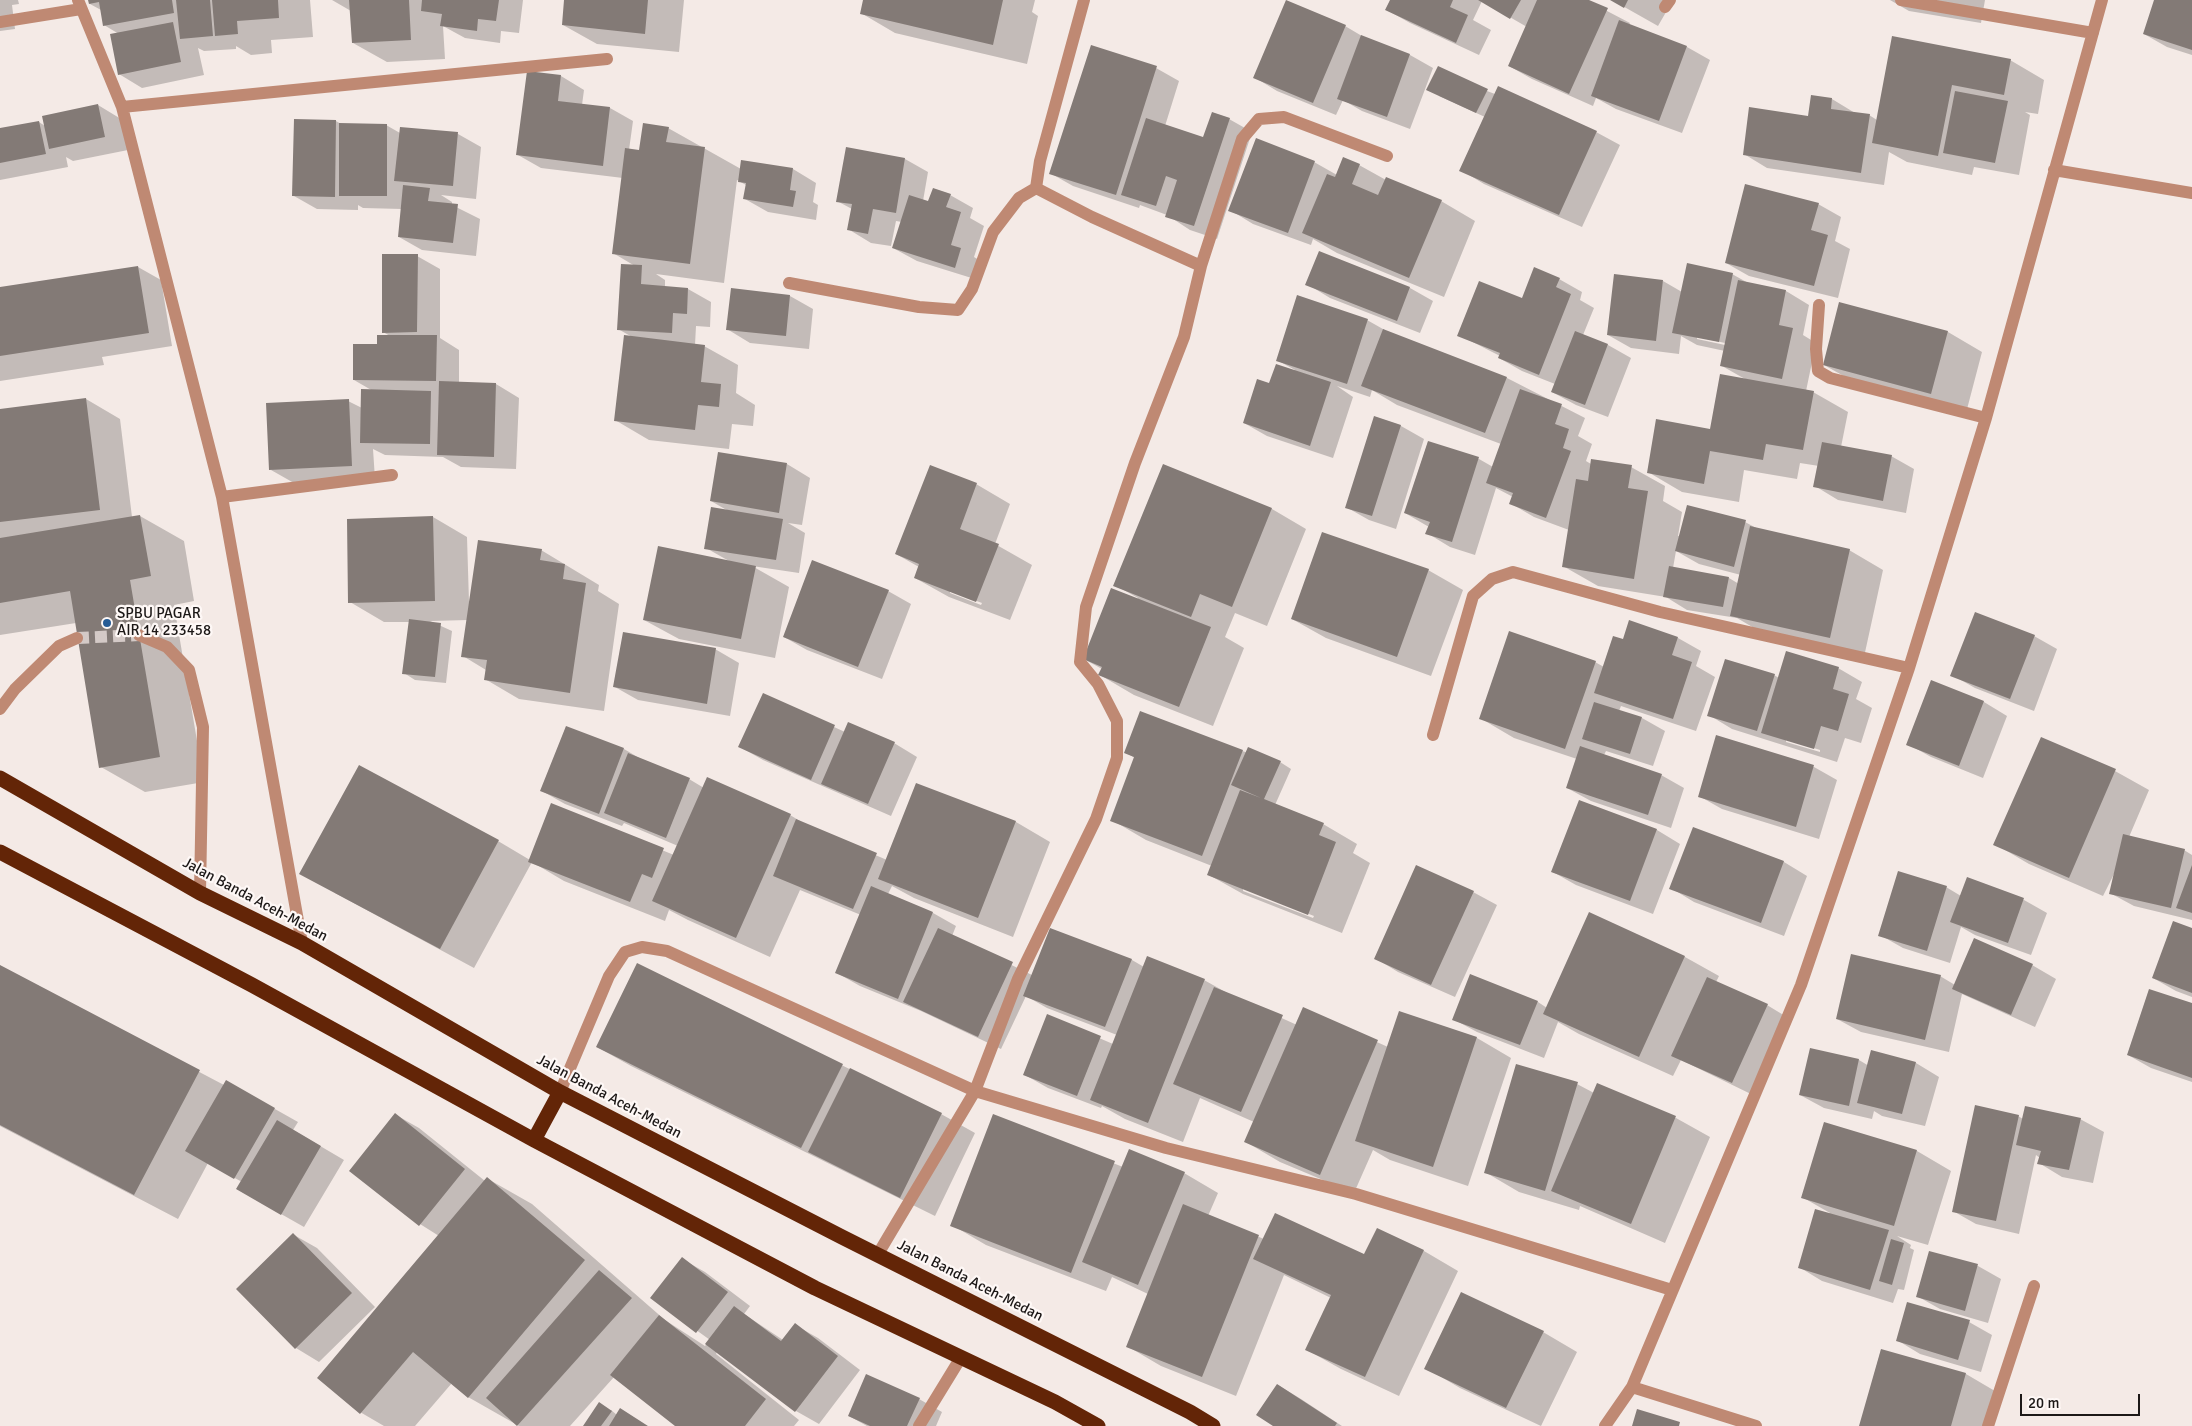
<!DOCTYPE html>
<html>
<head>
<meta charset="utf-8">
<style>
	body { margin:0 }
	#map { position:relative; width:2192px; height:1426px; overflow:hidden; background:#f4eae6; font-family:Signika,sans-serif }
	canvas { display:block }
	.scale { position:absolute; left:2020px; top:1394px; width:120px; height:22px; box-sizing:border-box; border:2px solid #1c1817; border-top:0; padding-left:6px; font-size:15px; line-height:18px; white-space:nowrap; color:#1c1817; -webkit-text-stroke:4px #fef8f6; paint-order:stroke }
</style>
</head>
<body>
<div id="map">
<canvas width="2192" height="1426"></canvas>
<div class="scale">20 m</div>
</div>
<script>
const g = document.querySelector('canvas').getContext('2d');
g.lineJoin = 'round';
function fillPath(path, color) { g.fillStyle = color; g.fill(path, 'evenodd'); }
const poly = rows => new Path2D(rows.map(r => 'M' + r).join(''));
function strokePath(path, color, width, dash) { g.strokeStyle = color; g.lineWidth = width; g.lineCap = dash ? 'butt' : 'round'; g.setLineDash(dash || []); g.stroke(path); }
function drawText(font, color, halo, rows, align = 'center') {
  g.font = font + ' Signika,sans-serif'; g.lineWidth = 4.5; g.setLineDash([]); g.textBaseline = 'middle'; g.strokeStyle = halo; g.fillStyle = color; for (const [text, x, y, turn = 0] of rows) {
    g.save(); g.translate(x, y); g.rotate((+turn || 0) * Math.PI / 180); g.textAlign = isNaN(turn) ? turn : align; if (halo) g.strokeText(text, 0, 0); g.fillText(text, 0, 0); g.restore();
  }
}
const shadow = poly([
	[0,0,18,0,19,4,12,5,15,29,0,31],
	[89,0,310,0,313,37,271,40,272,53,251,55,236,46,236,49,204,51,198,48,204,75,142,88,119,74,119,34,104,25,101,10,90,4],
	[332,0,523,0,519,33,501,31,500,43,465,38,443,26,445,59,387,62,353,43,351,11],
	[565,0,684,0,679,52,597,44,563,25],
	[864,0,1035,0,1032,12,1038,16,1027,64,895,33,861,13],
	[1391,0,1586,0,1630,23,1629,25,1687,47,1710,60,1682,133,1616,109,1596,98,1593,106,1532,79,1509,66,1527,27,1482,1,1473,20,1491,30,1479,55,1410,23,1387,10],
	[1612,0,1673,0,1658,26],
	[1890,0,1985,0,1981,23,1909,11],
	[2155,0,2192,0,2192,55,2167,47,2144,34],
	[1345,26,1367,39,1410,55,1433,68,1410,129,1362,111,1343,100,1336,115,1277,91,1254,77],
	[1893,37,2010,60,2044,80,2038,114,2025,112,2030,115,2019,175,1974,167,1972,175,1907,162,1889,152,1884,185,1767,168,1744,154,1809,118,1832,99,1855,113,1869,115,1877,120],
	[1156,68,1179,81,1165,126,1204,138,1229,119,1252,132,1217,239,1190,230,1167,215,1140,205,1139,208,1073,186,1050,173],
	[528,72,561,76,584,90,582,105,610,108,633,121,629,150,640,151,668,128,741,169,742,161,793,169,816,183,813,202,818,205,816,220,768,212,745,199,746,185,737,180,724,283,656,274,665,280,665,287,688,289,711,302,710,327,696,326,695,345,704,346,738,365,736,393,755,405,753,426,732,424,729,449,649,440,615,420,634,338,618,329,635,266,613,253,623,178,541,168,518,155],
	[1487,91,1596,132,1620,145,1582,227,1484,184,1461,170,1485,117,1439,96],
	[98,105,121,119,128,150,73,161,66,157,68,167,0,180,0,129,39,122,45,126],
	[336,121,341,124,386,125,400,133,401,128,458,134,481,147,476,199,441,195,452,202,452,205,480,219,476,256,422,250,399,237,402,209,363,208,358,205,358,210,317,209,294,196],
	[847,149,905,159,928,172,923,201,929,203,950,195,973,208,970,218,984,226,974,257,984,263,978,280,917,261,893,248,902,222,896,221,891,246,871,243,848,229,852,209,837,201],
	[1314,162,1337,175,1359,165,1386,180,1441,201,1475,221,1444,297,1337,253,1313,239,1311,245,1253,224,1230,210],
	[1818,204,1841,217,1835,241,1850,249,1838,298,1749,276,1726,263],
	[417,256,440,269,440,338,459,350,459,383,496,384,519,398,516,469,461,467,443,457,385,455,373,449,375,479,294,483,271,470,348,401,362,408,373,391,354,380,379,345,390,336,383,332],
	[138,267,161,280,172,346,102,357,104,365,0,381,0,289],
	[1732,274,1750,284,1786,291,1809,305,1803,335,1816,343,1806,391,1813,392,1848,412,1841,447,1891,456,1914,469,1906,513,1838,500,1815,486,1819,466,1800,463,1797,479,1744,470,1739,502,1682,492,1648,472,1711,430,1745,379,1722,366,1725,351,1697,345,1681,336,1679,354,1631,348,1608,335,1663,281,1682,292],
	[1697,337,1725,343,1725,345,1697,339],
	[1559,279,1582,292,1580,300,1594,308,1583,335,1608,345,1631,358,1608,417,1576,405,1552,392,1555,384,1522,371,1499,358,1500,356,1459,335],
	[1307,284,1410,288,1433,301,1420,333,1330,298],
	[732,290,790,296,813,309,809,349,750,343,727,329],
	[1840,304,1948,332,1982,352,1966,413,1858,384,1824,365],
	[1367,320,1390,333,1507,378,1585,418,1578,436,1592,444,1586,461,1591,464,1631,467,1665,486,1663,501,1682,512,1678,536,1745,522,1760,530,1849,550,1883,570,1864,657,1766,635,1737,618,1687,610,1666,597,1598,586,1563,566,1569,530,1534,517,1510,503,1513,497,1496,488,1475,555,1450,547,1427,533,1429,527,1405,513,1428,442,1479,459,1493,467,1501,444,1397,405,1372,390,1370,397,1337,386,1353,397,1333,458,1267,436,1244,423,1270,384,1295,370,1277,360],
	[1676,551,1699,564,1741,575,1739,584,1729,578,1673,568],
	[86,399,120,419,132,517,140,516,184,541,194,601,174,605,204,782,145,792,101,767,76,623,0,635,0,410],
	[1375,417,1401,426,1424,439,1396,529,1369,520,1346,507],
	[787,464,810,478,802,525,788,523,805,533,799,573,752,566,789,587,775,658,679,639,644,620,729,561,706,548,730,512,711,501],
	[1164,466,1272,509,1306,529,1267,626,1235,613,1225,637,1244,648,1213,726,1134,695,1100,675,1102,669,1084,659,1138,598,1115,585],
	[976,484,1010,504,995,544,1032,565,1010,620,949,597,915,578,919,567,896,554],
	[950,591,982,603,981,605,950,593],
	[433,517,467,537,469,602,541,550,599,585,598,591,619,604,604,711,519,699,485,679,486,670,463,656,468,620,430,621,452,631,446,683,415,680,404,673,410,622,384,622,350,602],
	[1323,533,1428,570,1463,590,1431,676,1326,638,1292,619],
	[888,591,911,604,882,679,807,650,784,637],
	[2034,636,2057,649,2034,711,1975,688,1952,675],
	[1678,638,1701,651,1696,666,1715,677,1696,731,1621,706,1619,711,1642,718,1665,731,1653,766,1606,751,1604,755,1661,775,1684,788,1671,828,1591,801,1567,788,1577,759,1514,738,1480,718,1595,662,1604,667,1623,641],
	[715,649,739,663,730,716,638,700,615,687],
	[1838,668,1862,682,1856,699,1872,708,1861,743,1845,738,1837,762,1732,729,1709,715,1774,675,1779,678],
	[1786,739,1820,750,1820,752,1786,742],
	[1932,682,1984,702,2007,716,1983,778,1931,757,1908,744],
	[764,695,845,732,894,743,917,757,891,816,763,760,740,747],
	[566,727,624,749,646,762,689,779,704,788,790,815,810,827,887,860,917,785,1016,822,1050,842,1013,937,914,898,892,886,888,894,933,913,956,926,952,936,1032,975,1051,929,1132,960,1144,967,1204,980,1231,995,1297,1025,1303,1009,1388,1047,1477,1038,1511,1058,1468,1186,1390,1160,1373,1150,1354,1193,1280,1162,1246,1142,1254,1122,1200,1098,1183,1142,1125,1119,1102,1106,1101,1108,1048,1088,1025,1075,1048,1016,1113,1044,1117,1035,1047,1008,1026,996,1001,1049,921,1011,860,986,837,973,861,915,800,890,770,957,688,920,669,910,665,921,564,881,532,862,474,968,335,893,498,841,530,860,552,805,674,855,678,846,624,823,622,826,565,804,542,791],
	[1717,737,1814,767,1837,780,1819,839,1722,809,1699,796],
	[1242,751,1280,762,1291,769,1275,805,1323,824,1357,844,1353,853,1370,863,1342,933,1243,894,1209,875,1212,866,1146,840,1112,820,1135,758,1125,752],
	[1243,888,1314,916,1313,918,1243,891],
	[2115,771,2149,790,2129,837,2184,850,2192,855,2192,920,2134,906,2110,893,2115,872,2103,896,2029,864,1995,844],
	[1580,801,1657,830,1680,844,1653,914,1576,885,1553,872],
	[1694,829,1784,862,1807,876,1784,936,1694,902,1671,888],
	[1417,866,1473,892,1497,905,1455,997,1398,972,1375,958],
	[1968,879,2024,900,2047,913,2031,955,1975,935,1961,927,1950,963,1903,948,1880,935,1946,887,1961,896],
	[1590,914,1685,957,1719,976,1716,982,1767,1005,1790,1019,1755,1096,1681,1060,1673,1076,1579,1034,1558,1022,1544,1058,1477,1032,1453,1019,1538,1002,1547,1008],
	[2192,929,2192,997,2176,991,2153,978],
	[1975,940,2032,965,2056,979,2035,1027,1962,994,1949,1052,1861,1032,1837,1019,1940,976,1955,985],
	[638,965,941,1114,975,1133,935,1216,631,1066,597,1047],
	[0,967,224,1085,227,1082,298,1122,293,1130,344,1160,304,1227,237,1189,242,1182,208,1163,178,1219,0,1126],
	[2192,1005,2192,1082,2151,1068,2128,1055],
	[1811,1049,1859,1060,1869,1066,1872,1052,1916,1063,1939,1077,1925,1126,1882,1116,1874,1111,1872,1119,1824,1108,1800,1095],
	[1577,1084,1594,1093,1597,1085,1676,1118,1710,1137,1665,1243,1580,1206,1579,1210,1519,1192,1485,1172],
	[396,1115,419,1128,485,1181,488,1179,532,1204,665,1320,705,1346,710,1340,652,1298,682,1259,705,1272,750,1306,744,1314,783,1340,795,1325,818,1338,860,1370,819,1424,796,1411,717,1352,716,1354,799,1420,794,1426,677,1426,614,1377,570,1426,519,1426,468,1397,452,1383,415,1426,384,1426,360,1412,439,1236,420,1224],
	[994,1116,1123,1167,1184,1173,1218,1193,1208,1216,1264,1239,1365,1256,1377,1229,1424,1251,1458,1271,1399,1396,1341,1369,1307,1350,1331,1298,1284,1275,1236,1396,1161,1366,1127,1346,1148,1294,1112,1277,1106,1291,986,1245,952,1225],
	[2018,1116,2023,1119,2080,1119,2104,1132,2093,1183,2062,1177,2039,1163,2040,1158,2036,1155,2019,1234,1976,1224,1953,1211],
	[1825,1123,1917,1151,1951,1171,1928,1245,1897,1236,1911,1245,1910,1248,1914,1250,1904,1290,1898,1289,1893,1303,1822,1281,1799,1267,1830,1213,1802,1197],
	[294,1235,317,1248,375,1307,319,1362,296,1348,238,1289],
	[1930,1252,1978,1266,2001,1279,1988,1323,1940,1309,1917,1296],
	[1969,1322,1992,1335,1981,1372,1920,1354,1897,1340],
	[1543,1332,1577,1352,1541,1426,1460,1388,1426,1368],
	[1881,1350,1966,1374,2000,1394,1991,1426,1860,1426],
	[1278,1385,1301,1399,1342,1426,1275,1426],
	[919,1399,942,1412,936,1426,867,1426,849,1416],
	[611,1410,617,1415,647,1426,585,1426]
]);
const building = poly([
	[88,0,172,0,174,13,103,26,99,2,89,4],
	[176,0,210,0,213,36,180,39],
	[212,0,278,0,279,18,237,21,238,34,215,36],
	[349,0,409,0,411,40,352,43],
	[422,0,499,0,496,21,478,19,477,31,440,26,442,14,421,11],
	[564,0,648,0,645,34,562,25],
	[863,0,1003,0,993,45,860,14],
	[1286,0,1346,25,1313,103,1253,78],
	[1390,0,1453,0,1450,7,1468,15,1456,43,1385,10],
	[1478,0,1521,0,1510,19],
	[1537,0,1589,0,1608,8,1569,94,1508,66],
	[1610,0,1628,0,1624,8],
	[2154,0,2192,0,2192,50,2143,34],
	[1619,20,1687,46,1659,121,1591,96],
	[173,22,181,62,118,75,110,34],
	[1361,35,1410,54,1387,117,1337,99],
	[1892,36,2011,59,2004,95,1952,85,1938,156,1872,143],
	[1091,45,1157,66,1116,195,1049,174],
	[1438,66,1488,89,1476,113,1426,90],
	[527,71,561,75,558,101,610,107,603,166,516,155],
	[1498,86,1597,131,1559,215,1459,171],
	[1955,91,2008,101,1995,163,1943,153],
	[1811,95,1832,98,1831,109,1870,114,1861,173,1743,155,1749,107,1808,116],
	[98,104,105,137,49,149,42,116],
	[1212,112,1230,118,1194,226,1165,217,1177,180,1166,176,1156,206,1121,195,1146,118,1203,137],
	[294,119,336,120,335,197,292,196],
	[39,121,46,154,0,163,0,128],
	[339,123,387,124,387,196,339,196],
	[643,123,669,127,666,142,705,147,690,264,612,254,625,148,639,150],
	[400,127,458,132,453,186,394,181],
	[1256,138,1315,161,1288,233,1228,211],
	[846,147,905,158,896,213,873,209,868,234,847,230,852,204,836,202],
	[1343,157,1360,164,1352,184,1378,195,1386,177,1442,200,1409,278,1302,233,1327,174,1335,177],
	[741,160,793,168,790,190,796,191,793,207,743,199,746,183,738,182],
	[1745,184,1819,203,1811,230,1828,235,1814,286,1725,263],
	[403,185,430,188,428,201,458,204,453,243,398,237],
	[933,188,951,194,946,207,961,212,951,245,961,248,955,268,892,248,909,195,928,201],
	[1319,251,1410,287,1397,321,1305,285],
	[382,254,418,254,417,332,382,333],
	[1687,263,1733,273,1719,342,1672,333],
	[621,264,642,265,641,284,688,288,687,314,673,313,672,333,617,330],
	[138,266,149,333,0,356,0,287],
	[1534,267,1560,278,1556,287,1571,294,1539,375,1498,358,1500,353,1457,336,1479,281,1522,298],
	[1614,274,1663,280,1656,341,1607,335],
	[1738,280,1786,290,1779,325,1793,328,1782,379,1720,366],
	[731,288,790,295,786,336,726,330],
	[1297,295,1368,319,1347,384,1276,361],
	[1839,302,1948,331,1931,394,1823,365],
	[1383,329,1507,377,1485,433,1361,386],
	[1575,331,1608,344,1585,405,1551,392],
	[377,335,437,335,436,381,353,380,353,344,377,344],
	[624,335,705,345,701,382,721,384,719,407,698,405,695,430,614,421],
	[1276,364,1331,382,1310,446,1243,423,1257,379,1269,383],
	[1720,374,1814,391,1803,450,1766,444,1763,460,1710,451,1704,484,1647,473,1656,419,1710,429],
	[439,381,496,383,494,457,437,455],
	[361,389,431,391,430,444,360,443],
	[1520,389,1562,404,1555,424,1569,429,1563,448,1571,451,1546,518,1509,504,1513,493,1486,483],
	[86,398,100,510,0,522,0,409],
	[349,399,352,466,269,470,266,403],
	[1374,416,1401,425,1372,516,1345,508],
	[1428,441,1479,457,1452,542,1425,534,1430,522,1404,513],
	[1822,442,1892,455,1883,501,1813,487],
	[718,452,787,463,779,513,710,501],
	[1591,459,1632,465,1628,488,1648,491,1634,579,1562,567,1576,479,1588,481],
	[1163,464,1272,508,1232,607,1200,594,1191,617,1113,586],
	[930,465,977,483,960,529,999,544,976,602,914,578,919,564,895,554],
	[1687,505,1746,520,1734,567,1675,551],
	[711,507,783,519,776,560,704,549],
	[140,515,151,576,130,580,160,757,99,768,70,591,0,603,0,538],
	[433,516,435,601,348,603,347,519],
	[1750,526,1850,549,1830,638,1730,616],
	[1322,532,1429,569,1397,657,1291,619],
	[478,540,542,549,540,560,565,564,563,579,586,583,570,693,484,680,487,660,461,657],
	[658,546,756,566,741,639,643,620],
	[812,560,889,590,858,667,783,637],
	[1669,566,1729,577,1723,607,1663,597],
	[1111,588,1211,627,1179,707,1098,675,1102,667,1083,659],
	[1975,612,2035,635,2010,699,1950,676],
	[409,619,441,623,435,677,402,674],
	[1629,620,1678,637,1672,655,1692,662,1673,719,1594,693,1613,636,1623,639],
	[1509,631,1596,661,1565,749,1479,719],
	[623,632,716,648,707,704,613,687],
	[1786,651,1839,667,1833,689,1849,694,1838,731,1821,726,1814,749,1761,733],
	[1725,659,1775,674,1757,731,1707,716],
	[1931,680,1984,701,1959,766,1906,745],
	[763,693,835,725,811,780,738,747],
	[1594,702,1642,717,1630,754,1582,739],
	[1140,711,1243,750,1202,856,1110,821,1134,757,1124,753],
	[848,722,895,742,868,804,821,784],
	[566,726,624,748,599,814,540,791],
	[1716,735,1814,765,1796,827,1698,797],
	[2041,737,2116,769,2069,878,1993,845],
	[1580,746,1662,774,1648,815,1566,788],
	[1248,747,1281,761,1264,799,1324,823,1319,835,1336,842,1308,915,1207,875,1240,790,1261,798,1231,785],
	[628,753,690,778,666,838,604,813],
	[359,765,499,840,440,949,299,874],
	[707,777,791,814,736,938,652,901],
	[916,783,1016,821,978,918,878,879],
	[1579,800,1657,829,1630,901,1551,872],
	[551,803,664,848,652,878,642,874,630,902,528,862],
	[796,819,877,853,853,909,773,876],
	[1693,827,1784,861,1761,923,1669,889],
	[2123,834,2185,849,2171,908,2109,894],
	[1416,865,1474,891,1431,985,1374,959],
	[2192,865,2192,913,2176,908],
	[1898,871,1947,886,1927,951,1878,936],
	[1967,877,2024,898,2008,943,1950,922],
	[871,886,933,912,898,999,835,973],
	[1589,912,1685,956,1639,1057,1543,1014],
	[2173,921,2192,928,2192,993,2152,978],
	[938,928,1013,962,978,1037,903,1002],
	[1050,928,1132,959,1105,1027,1023,996],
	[1974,938,2033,964,2011,1015,1952,989],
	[1851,954,1941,975,1925,1040,1836,1019],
	[1147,956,1205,979,1148,1123,1090,1100],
	[637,963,843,1064,801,1148,596,1047],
	[0,965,200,1070,134,1195,0,1125],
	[1470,974,1538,1001,1520,1045,1452,1020],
	[1707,977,1768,1004,1732,1083,1671,1056],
	[1214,987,1283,1015,1241,1112,1173,1084],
	[2149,989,2192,1003,2192,1078,2127,1055],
	[1303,1007,1378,1040,1320,1175,1244,1142],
	[1399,1011,1477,1037,1433,1167,1355,1141],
	[1047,1014,1101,1036,1077,1096,1023,1075],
	[1810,1048,1859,1059,1849,1106,1799,1095],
	[1871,1050,1916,1062,1902,1114,1857,1103],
	[1516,1064,1578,1082,1545,1191,1484,1173],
	[850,1068,942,1113,900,1198,808,1152],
	[226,1080,275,1108,234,1179,185,1151],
	[1597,1083,1676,1116,1631,1224,1551,1191],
	[1975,1105,2019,1115,1996,1221,1952,1212],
	[2025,1106,2081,1118,2069,1170,2037,1164,2041,1151,2016,1145],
	[395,1113,465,1169,419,1226,349,1171],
	[993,1114,1115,1161,1071,1273,950,1226],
	[277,1120,321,1146,281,1215,236,1189],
	[1824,1122,1917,1150,1894,1226,1801,1198],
	[1129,1149,1185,1172,1138,1285,1082,1262],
	[487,1177,585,1260,468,1398,413,1352,360,1414,317,1378],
	[1183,1204,1259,1235,1202,1377,1126,1347],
	[1815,1209,1889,1230,1870,1290,1798,1268],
	[1275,1213,1364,1254,1377,1228,1424,1250,1365,1377,1305,1350,1331,1295,1253,1259],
	[293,1233,352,1293,295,1349,236,1289],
	[1891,1239,1904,1243,1892,1285,1879,1281],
	[1929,1251,1978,1264,1965,1311,1916,1297],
	[682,1257,728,1292,696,1333,650,1298],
	[599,1270,632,1298,517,1426,486,1398],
	[1461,1292,1544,1331,1506,1408,1424,1369],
	[1907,1302,1970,1320,1958,1360,1896,1341],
	[734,1306,781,1341,795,1323,838,1356,795,1412,705,1344],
	[659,1315,766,1399,745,1426,675,1426,610,1375],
	[1881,1349,1966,1373,1951,1426,1859,1426],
	[866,1374,920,1398,907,1426,870,1426,848,1416],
	[1277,1384,1337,1423,1335,1426,1273,1426,1256,1415],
	[599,1402,612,1411,601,1426,583,1426],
	[620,1408,648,1426,609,1426],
	[1637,1409,1680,1422,1679,1426,1632,1426]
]);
const minorTunnel = poly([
	[77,638,139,635]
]);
const minor = poly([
	[78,0,122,107,222,497,302,943],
	[1901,0,2093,33],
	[1665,7,1670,0],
	[0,22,81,9],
	[122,107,607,59],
	[2054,170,2192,193],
	[1201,266,1242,139,1259,119,1284,117,1387,156],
	[789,283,919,307,958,310,972,289,993,232,1019,198,1036,188],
	[1819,305,1816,349,1818,371,1830,378,1986,418],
	[222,497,392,475],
	[139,635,167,647,189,670,203,727,200,893],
	[0,709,15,689,59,646,77,638],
	[1433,735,1473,596,1492,579,1513,572,1660,612,1909,668],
	[560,1092,609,976,625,952,642,947,667,951,975,1091,1018,979,1096,819,1117,758,1117,721,1098,684,1080,662,1086,607,1135,463,1184,337,1201,266,1092,217,1036,188,1040,161,1084,0],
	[878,1254,975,1091,1166,1148,1356,1194,1672,1290],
	[1632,1387,1756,1426],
	[919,1426,960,1359],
	[1605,1426,1632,1387,1801,985,1909,668,1986,418,2102,0],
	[1988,1426,2034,1286]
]);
const highway = poly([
	[0,778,200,893,302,943,560,1092,842,1237,1190,1412,1213,1426],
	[0,852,252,985,534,1140,815,1288,1055,1402,1098,1426],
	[534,1140,560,1092]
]);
const markers = [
	[107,623,5,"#275c95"]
];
const poiNames = [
	["SPBU PAGAR",117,614],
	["AIR 14 233458",117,631]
];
const streetNames = [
	["Jalan Banda Aceh-Medan",255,900,28],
	["Jalan Banda Aceh-Medan",609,1097,28],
	["Jalan Banda Aceh-Medan",970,1281,27]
];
fillPath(shadow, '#0003');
fillPath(building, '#837a76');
strokePath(minorTunnel, '#d4cac7', 12, [12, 6]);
strokePath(minor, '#bf8973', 12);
strokePath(highway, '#632507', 15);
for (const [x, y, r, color] of markers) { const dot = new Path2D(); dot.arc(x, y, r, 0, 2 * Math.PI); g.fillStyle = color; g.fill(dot); strokePath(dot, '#fef8f6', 2); }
drawText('15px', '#1c1817', '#fef8f6', poiNames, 'left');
drawText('15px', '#1c1817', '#fef8f6', streetNames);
</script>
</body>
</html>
